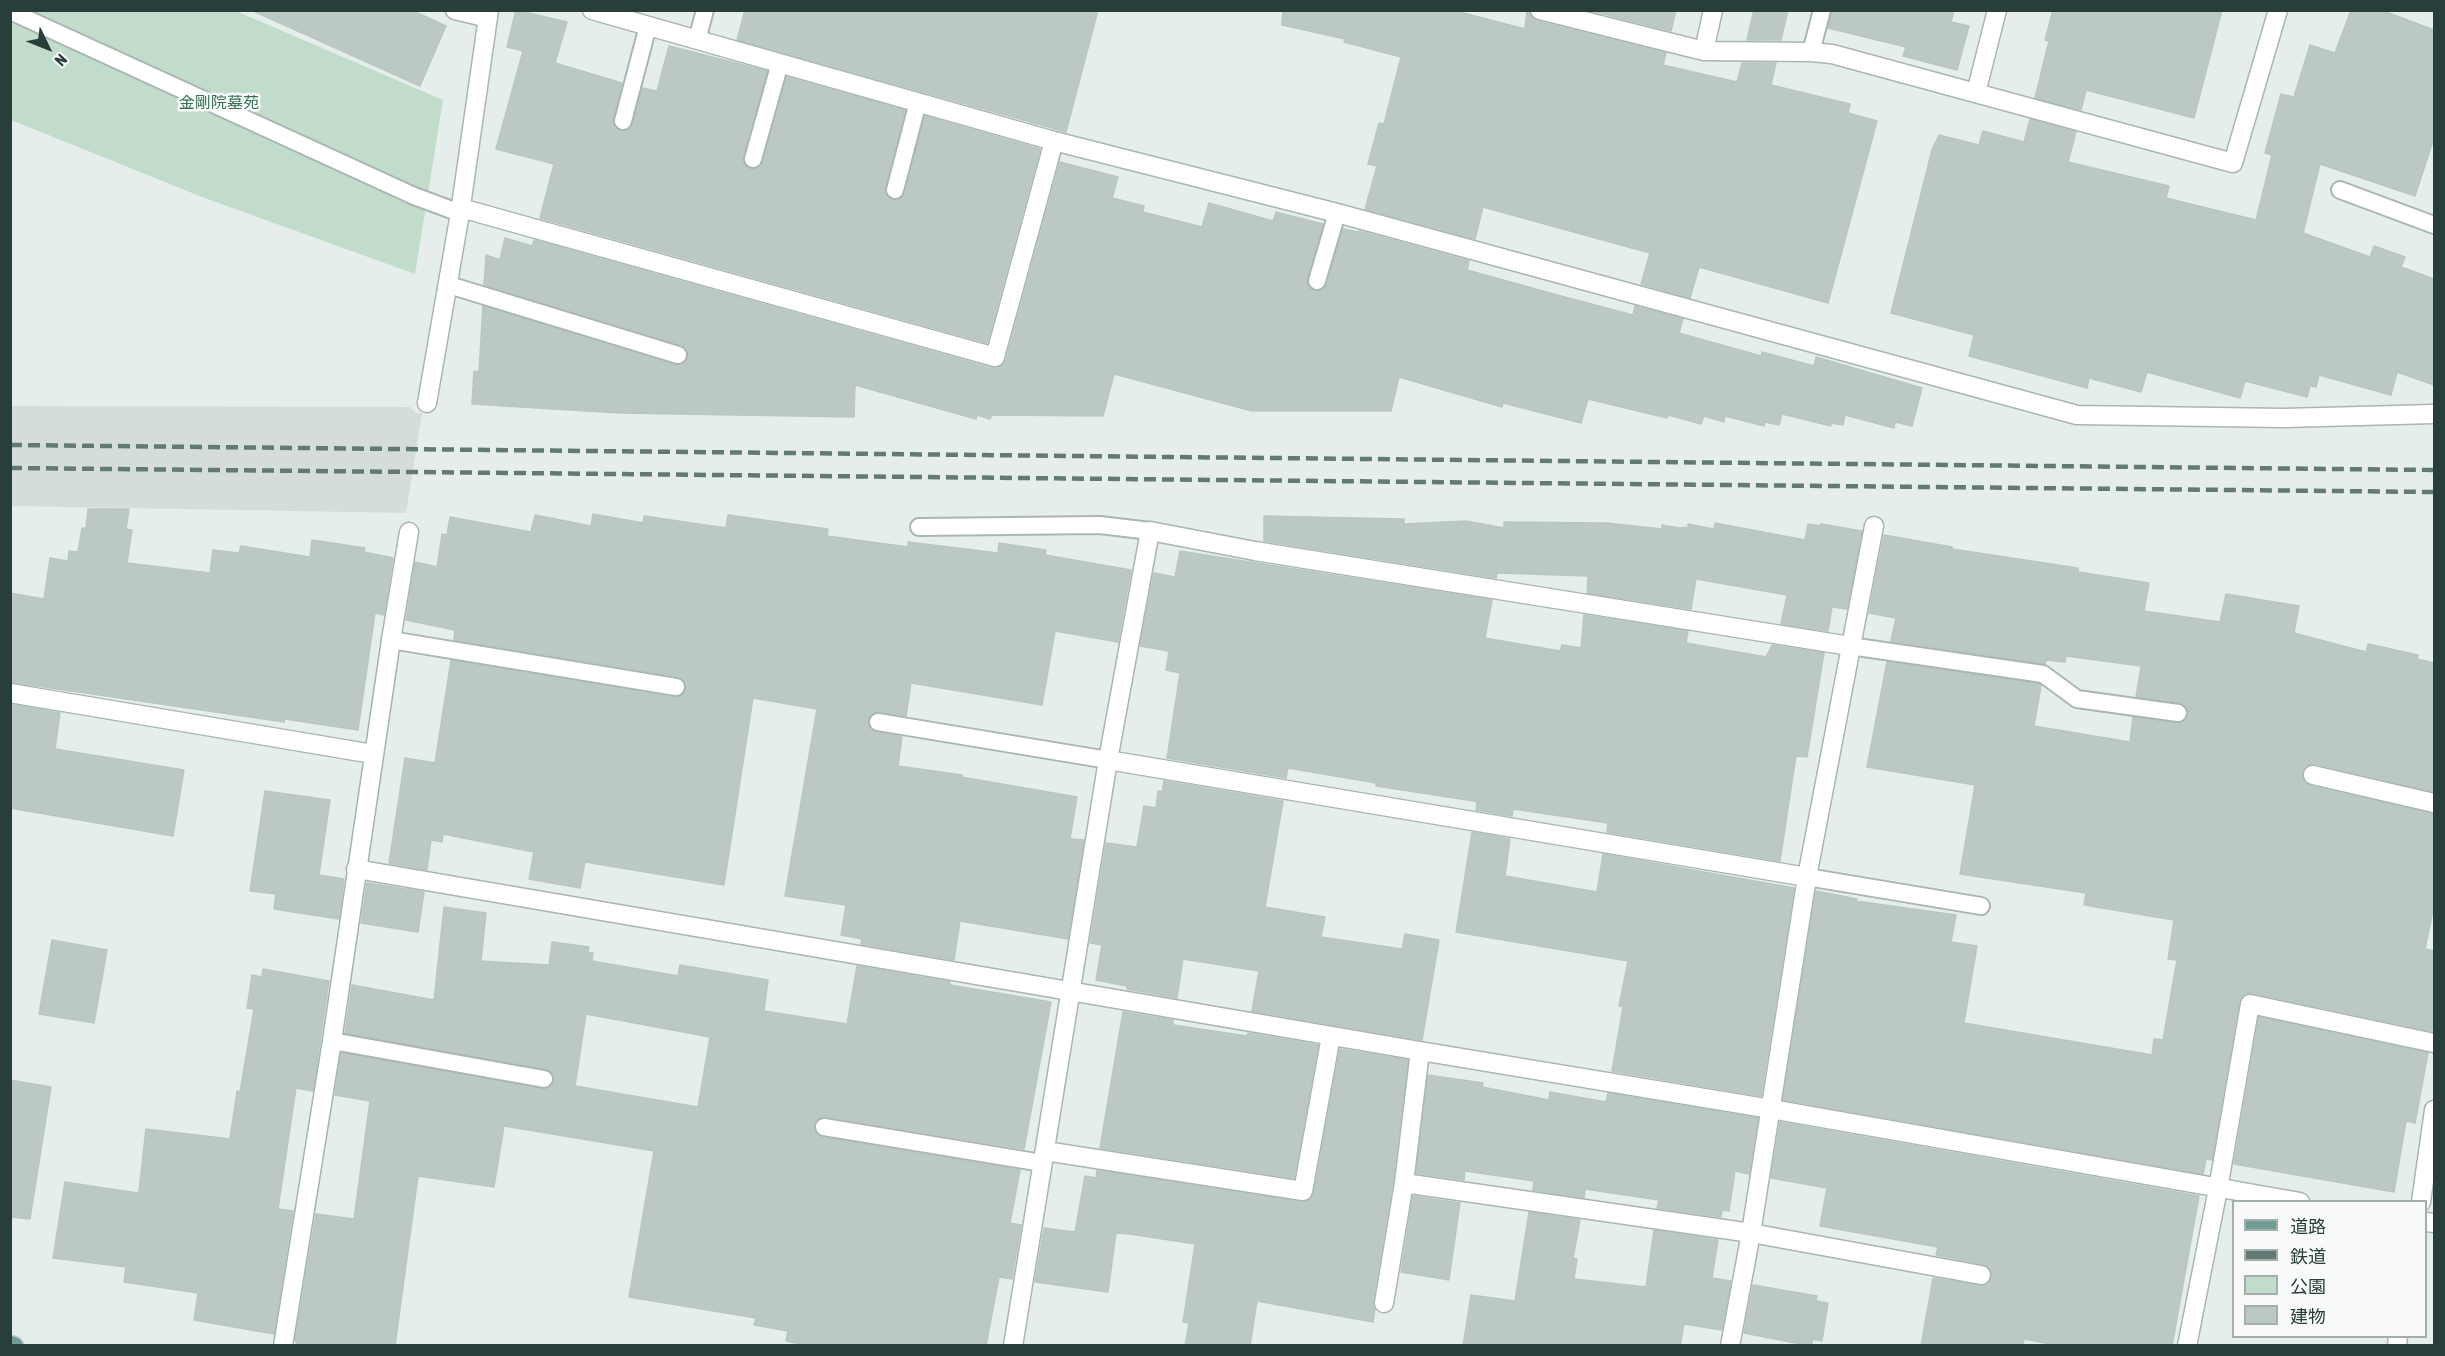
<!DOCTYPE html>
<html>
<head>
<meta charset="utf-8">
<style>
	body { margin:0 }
	#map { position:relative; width:2445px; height:1356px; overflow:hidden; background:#e6eeeb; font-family:"Asap Condensed","Noto Sans JP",sans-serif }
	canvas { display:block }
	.frame { position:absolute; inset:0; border:12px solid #273e3a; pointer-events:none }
	.legend { position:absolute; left:2232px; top:1200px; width:195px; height:138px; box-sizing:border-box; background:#f7faf9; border:2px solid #a4afad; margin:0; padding:8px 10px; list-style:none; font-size:18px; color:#273e3a }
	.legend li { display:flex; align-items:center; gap:12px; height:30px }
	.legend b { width:30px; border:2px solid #a4afad }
	.north { position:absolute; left:18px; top:18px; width:60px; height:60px; -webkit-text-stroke:4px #f7faf9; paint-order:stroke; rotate:133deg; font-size:16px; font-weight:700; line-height:24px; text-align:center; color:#273e3a }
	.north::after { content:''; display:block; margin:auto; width:21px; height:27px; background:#273e3a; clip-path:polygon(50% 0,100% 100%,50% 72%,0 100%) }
</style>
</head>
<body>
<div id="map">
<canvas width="2445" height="1356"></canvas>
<div class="frame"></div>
<ul class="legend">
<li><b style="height:8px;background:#709e96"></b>道路</li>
<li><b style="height:8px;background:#627975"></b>鉄道</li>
<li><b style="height:16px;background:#c2dccb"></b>公園</li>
<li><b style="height:16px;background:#bcc8c4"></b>建物</li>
</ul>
<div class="north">N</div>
</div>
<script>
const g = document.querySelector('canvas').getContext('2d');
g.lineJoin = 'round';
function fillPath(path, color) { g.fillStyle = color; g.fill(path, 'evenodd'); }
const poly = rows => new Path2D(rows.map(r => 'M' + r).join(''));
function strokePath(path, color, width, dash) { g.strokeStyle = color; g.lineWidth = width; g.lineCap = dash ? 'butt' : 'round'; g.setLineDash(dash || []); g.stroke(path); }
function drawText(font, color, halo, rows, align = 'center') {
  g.font = font + ' "Asap Condensed","Noto Sans JP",sans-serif'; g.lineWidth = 5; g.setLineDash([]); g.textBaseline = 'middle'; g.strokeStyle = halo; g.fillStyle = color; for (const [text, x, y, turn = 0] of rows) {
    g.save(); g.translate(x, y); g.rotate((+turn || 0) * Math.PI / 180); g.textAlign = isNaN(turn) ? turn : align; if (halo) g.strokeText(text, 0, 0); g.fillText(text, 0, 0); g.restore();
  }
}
const built = poly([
	[11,406,410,407,416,413,422,413,406,513,11,506]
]);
const green = poly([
	[10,11,236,11,443,100,415,274,202,197,11,120]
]);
const building = poly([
	[251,10,411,10,446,26,420,86,251,10],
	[516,10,567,22,555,63,622,83,613,119,615,128,621,131,626,131,633,124,642,88,657,91,669,46,767,71,743,156,745,166,751,169,760,167,763,162,787,77,905,110,885,187,885,193,892,200,898,200,905,193,925,116,1040,149,987,343,540,218,554,164,496,149,523,51,507,47,516,10],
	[745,10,1098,10,1066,132,737,40,745,10],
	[1283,10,1452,10,1525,29,1527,10,1529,10,1532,18,1537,21,1666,53,1663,65,1737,82,1742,63,1776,63,1771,85,1850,104,1848,113,1877,121,1828,303,1699,267,1690,298,1641,284,1650,253,1483,207,1475,239,1365,209,1377,166,1368,164,1379,123,1384,124,1401,57,1344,42,1345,39,1282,25,1283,10],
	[1588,10,1676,10,1671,31,1588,10],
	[1754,10,1788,10,1781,40,1747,40,1754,10],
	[1832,10,1954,10,1951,22,1969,26,1957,70,1903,56,1906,47,1828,28,1832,10],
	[2053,10,2222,10,2194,118,2086,90,2081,110,2035,98,2049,41,2045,40,2053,10],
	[2351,10,2381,10,2434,30,2434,138,2415,196,2320,164,2303,233,2370,257,2374,246,2405,257,2401,267,2434,279,2434,385,2397,372,2391,395,2319,375,2316,387,2310,386,2307,397,2245,381,2240,398,2147,372,2141,392,2089,378,2087,388,1969,356,1974,335,1891,313,1932,150,1939,135,1979,145,1983,131,2024,142,2030,119,2076,132,2068,162,2169,186,2166,198,2256,220,2272,155,2265,153,2281,94,2294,97,2310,45,2335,53,2351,10],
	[1060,162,1118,177,1112,198,1144,206,1143,212,1202,227,1209,203,1273,221,1276,212,1323,224,1307,279,1309,288,1314,291,1320,291,1327,285,1343,229,1358,232,1359,231,1469,261,1467,270,1561,296,1633,315,1635,306,1683,319,1679,333,1761,356,1762,352,1814,366,1816,357,1922,388,1912,426,1895,422,1894,428,1845,415,1843,425,1831,423,1831,426,1782,414,1779,425,1765,422,1764,426,1725,416,1724,422,1704,416,1701,424,1668,415,1667,418,1588,399,1581,423,1503,403,1502,407,1399,377,1391,411,1252,411,1114,374,1103,416,992,415,990,419,977,415,976,419,855,385,854,417,620,413,472,404,474,371,479,372,483,306,675,365,685,363,688,357,686,348,681,345,484,285,486,255,500,260,505,238,532,246,534,240,992,368,998,368,1006,360,1060,162],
	[88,509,129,509,126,529,132,530,127,563,210,573,213,550,239,553,241,546,310,557,312,540,365,548,364,552,393,558,384,615,375,613,358,730,285,719,284,722,10,682,10,593,44,599,50,558,68,561,69,551,78,552,82,528,86,528,88,509],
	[593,514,643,523,644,516,726,528,728,515,828,529,827,536,908,547,908,542,998,553,999,543,1046,550,1045,555,1131,570,1118,642,1055,631,1042,705,911,683,906,716,879,712,870,715,868,720,872,730,902,737,898,766,962,775,961,777,1077,797,1070,839,1084,840,1068,939,960,921,954,960,861,944,862,939,841,935,846,905,785,896,817,709,753,698,724,885,585,862,580,888,529,879,534,852,443,834,442,842,431,840,427,870,389,863,405,758,435,763,451,660,674,697,684,693,686,683,678,677,454,640,455,630,406,620,415,562,437,567,442,534,447,535,450,517,531,532,535,515,591,526,593,514],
	[1264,516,1404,519,1404,524,1466,521,1504,528,1504,522,1606,523,1662,529,1662,525,1679,528,1688,527,1688,524,1714,529,1715,523,1805,540,1808,524,1821,526,1821,524,1862,531,1847,609,1832,607,1828,631,1781,624,1787,595,1696,579,1691,609,1587,593,1588,576,1497,573,1496,578,1264,541,1264,516],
	[1884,535,1952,547,1952,549,2078,568,2078,572,2149,583,2144,611,2220,622,2226,594,2299,606,2294,633,2366,652,2368,644,2418,655,2417,659,2434,663,2434,792,2316,764,2305,767,2302,773,2305,783,2310,786,2434,814,2434,906,2425,949,2434,951,2434,1018,2432,1031,2252,993,2246,994,2239,1002,2212,1160,2206,1159,2203,1174,1783,1100,1816,891,1857,899,1856,901,1956,915,1951,942,1977,946,1964,1023,2152,1055,2154,1039,2163,1040,2177,960,2168,959,2174,920,2084,905,2086,893,1960,874,1975,785,1867,767,1887,662,2039,684,2041,686,2034,726,2130,742,2133,717,2181,723,2188,715,2187,709,2179,703,2136,697,2141,666,2066,656,2065,662,2046,660,2045,664,1891,641,1896,618,1869,613,1884,535],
	[1180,551,1492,600,1485,638,1560,651,1562,645,1581,648,1584,615,1688,631,1686,643,1766,657,1772,645,1824,653,1807,757,1796,756,1780,861,1607,832,1608,823,1513,809,1512,816,1476,810,1477,803,1474,801,1376,786,1376,783,1288,768,1286,778,1167,758,1180,673,1166,670,1169,651,1140,646,1154,573,1175,577,1180,551],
	[10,704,60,713,55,749,184,770,173,836,10,808,10,704],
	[1164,781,1283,801,1265,907,1325,917,1321,937,1402,949,1405,934,1439,940,1422,1040,1252,1011,1259,971,1183,959,1177,998,1127,989,1127,986,1096,980,1102,945,1090,943,1106,843,1137,847,1144,806,1156,808,1158,791,1162,792,1164,781],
	[265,791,330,800,319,875,344,879,339,919,274,909,276,894,250,891,265,791],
	[1472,832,1510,839,1505,876,1597,892,1603,854,1794,888,1761,1096,1612,1071,1623,1007,1619,1006,1628,961,1456,932,1472,832],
	[367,883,424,892,418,932,361,923,367,883],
	[444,907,486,913,481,961,549,965,552,942,589,947,588,953,593,953,592,961,678,976,680,965,768,980,764,1011,847,1024,857,966,950,982,950,985,1051,1002,1024,1149,826,1117,820,1117,814,1125,814,1131,822,1137,1020,1170,1010,1223,1021,1225,1012,1279,999,1277,986,1346,810,1346,786,1341,788,1331,754,1325,756,1318,629,1297,654,1151,504,1126,494,1187,418,1176,395,1346,298,1346,295,1340,316,1214,354,1219,370,1101,335,1095,341,1053,542,1089,548,1089,554,1081,554,1075,546,1069,345,1033,352,985,434,1000,444,907],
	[586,1014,710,1037,698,1107,575,1086,586,1014],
	[52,940,107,950,94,1023,39,1014,52,940],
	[263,969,329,981,313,1091,296,1088,278,1209,293,1211,274,1334,194,1320,198,1293,124,1282,126,1267,53,1258,65,1182,137,1193,139,1191,146,1129,230,1139,237,1091,240,1092,254,1009,247,1008,252,975,262,977,263,969],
	[1123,1012,1173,1020,1173,1025,1247,1036,1248,1033,1318,1045,1294,1178,1100,1148,1123,1012],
	[2259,1017,2428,1053,2415,1123,2406,1121,2394,1192,2234,1164,2259,1017],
	[1340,1049,1408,1060,1393,1181,1373,1301,1375,1309,1373,1322,1257,1301,1250,1346,1185,1346,1189,1323,1183,1322,1195,1244,1130,1234,1116,1233,1108,1292,1035,1282,1044,1228,1075,1232,1085,1176,1096,1178,1097,1170,1301,1202,1311,1199,1314,1193,1340,1049],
	[1428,1075,1483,1083,1482,1087,1549,1100,1550,1092,1606,1102,1608,1093,1758,1118,1749,1174,1735,1171,1729,1211,1722,1210,1721,1217,1657,1208,1659,1200,1585,1189,1584,1198,1533,1190,1534,1181,1465,1171,1464,1180,1416,1173,1428,1075],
	[10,1080,51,1087,30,1219,10,1217,10,1080],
	[1780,1122,2199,1196,2172,1346,2061,1346,2024,1339,2023,1346,1921,1346,1933,1278,1984,1286,1992,1278,1991,1271,1983,1264,1936,1255,1938,1247,1820,1226,1827,1188,1771,1178,1780,1122],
	[1413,1196,1460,1203,1449,1280,1401,1272,1413,1196],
	[1529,1212,1580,1220,1573,1258,1577,1259,1574,1279,1646,1287,1654,1230,1718,1240,1712,1278,1731,1281,1722,1330,1684,1324,1680,1346,1463,1346,1471,1295,1515,1301,1529,1212],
	[1753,1285,1817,1296,1816,1301,1828,1303,1822,1341,1813,1339,1811,1346,1744,1333,1753,1285]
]);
const lane = poly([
	[10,11,414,196,460,213],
	[697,40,705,10],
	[1811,52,1822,10],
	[623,121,648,26],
	[753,159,780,63],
	[895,190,918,102],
	[2340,190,2434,225],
	[1317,281,1337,213],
	[449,285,678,355],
	[919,527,1100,525,1150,531],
	[391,640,676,687],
	[1850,646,2043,674,2077,699,2178,713],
	[878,722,1108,760],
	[1807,877,1981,906],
	[332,1041,544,1079],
	[824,1127,1042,1163]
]);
const street = poly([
	[455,10,488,18],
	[592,10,1054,141,1337,213,2077,415,2284,418,2434,414],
	[1540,10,1704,51,1811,52,1832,54,2233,163,2278,10],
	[1704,51,1713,10],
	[1976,93,1997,10],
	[461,208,995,357,1054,141],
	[427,403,460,213,489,10],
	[391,640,409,532],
	[10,693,373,754],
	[1108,760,1807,877,1751,1233,1730,1346],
	[2313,775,2434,803],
	[356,869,1420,1051,1771,1109,2300,1202],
	[1807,877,1874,526],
	[1045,1151,1303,1191,1331,1036],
	[1404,1183,1751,1233,1981,1275],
	[2421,1202,2434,1110],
	[2426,1222,2434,1223],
	[1384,1303,1404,1183,1420,1051],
	[1013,1346,1108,760,1150,531,1255,551,1850,646],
	[2187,1346,2218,1189,2250,1004,2434,1043],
	[2397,1346,2398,1336]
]);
const secondary = poly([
	[283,1346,332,1041,391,640]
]);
const primary = poly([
	[10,1345,14,1346]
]);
const rail = poly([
	[10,445,2434,470],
	[10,468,2434,492]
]);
const parkNames = [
	["金剛院墓苑",219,103]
];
fillPath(built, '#d5ddda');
fillPath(green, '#c2dccb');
fillPath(building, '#bcc8c4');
strokePath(building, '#b9c7c2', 1.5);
strokePath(lane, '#a9b6b2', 20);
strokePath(street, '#a9b6b2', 21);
strokePath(secondary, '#a3b5b0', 21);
strokePath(primary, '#c3c9c8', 21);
strokePath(lane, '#fff', 16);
strokePath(street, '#fff', 18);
strokePath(secondary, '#fff', 18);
strokePath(primary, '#709e96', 18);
strokePath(rail, '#627975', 4.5, [12, 6]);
drawText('16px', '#357152', '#f7faf9', parkNames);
</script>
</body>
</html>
